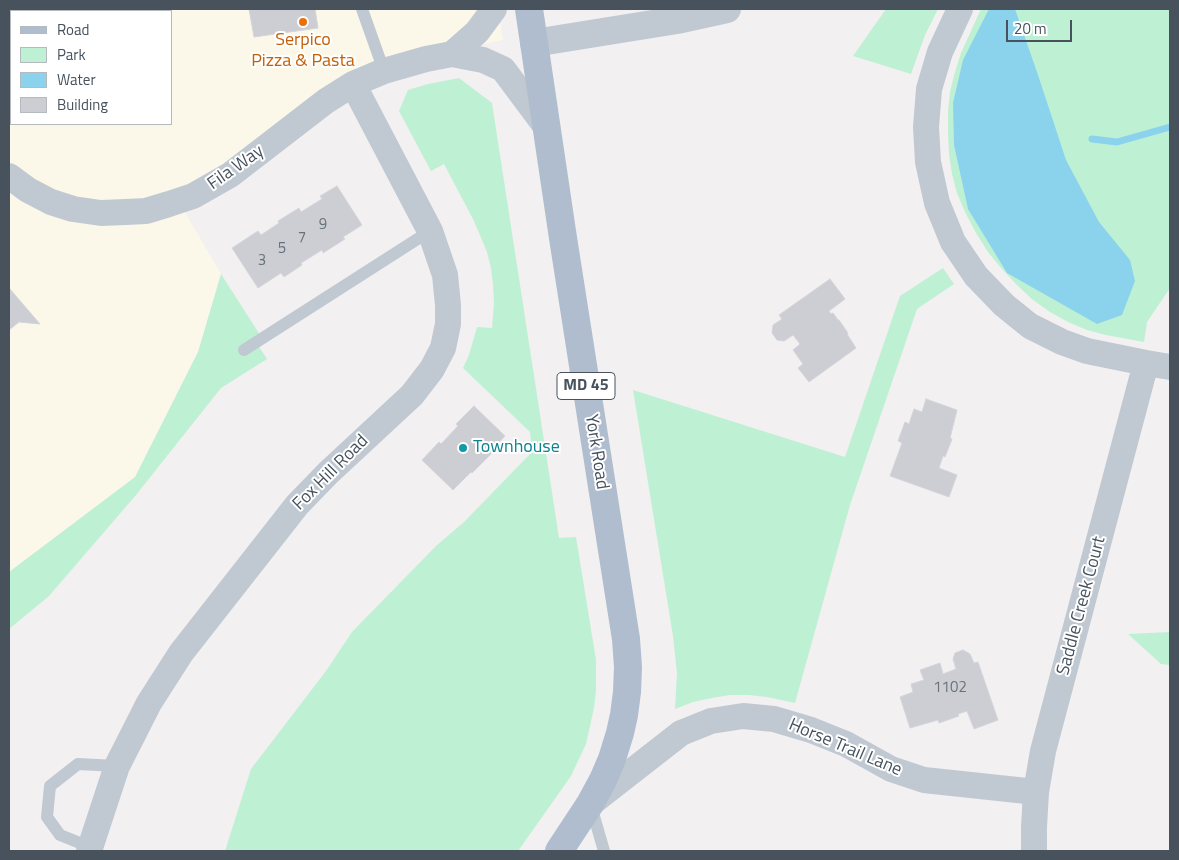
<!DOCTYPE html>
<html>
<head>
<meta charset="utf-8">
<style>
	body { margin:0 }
	#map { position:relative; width:1179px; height:860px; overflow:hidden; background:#f2f0f0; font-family:"Titillium Web",sans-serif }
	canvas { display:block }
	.frame { position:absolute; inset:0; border:10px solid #47525d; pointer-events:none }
	.legend { position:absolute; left:10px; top:10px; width:162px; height:115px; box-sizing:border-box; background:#fff; border:1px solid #b5babe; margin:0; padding:6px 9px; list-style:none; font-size:15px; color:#47525d }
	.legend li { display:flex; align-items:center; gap:10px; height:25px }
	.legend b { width:25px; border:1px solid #b5babe }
	.scale { position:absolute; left:1006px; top:20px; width:66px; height:22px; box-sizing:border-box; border:2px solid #47525d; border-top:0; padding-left:6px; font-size:15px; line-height:18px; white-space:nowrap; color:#47525d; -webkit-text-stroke:4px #fff; paint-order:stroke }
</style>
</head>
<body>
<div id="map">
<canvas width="1179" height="860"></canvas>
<div class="frame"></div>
<ul class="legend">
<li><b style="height:6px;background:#afbdcf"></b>Road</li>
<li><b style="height:14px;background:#bef0d4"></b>Park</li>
<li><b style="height:14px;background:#8bd3ed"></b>Water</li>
<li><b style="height:14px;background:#ccced4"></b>Building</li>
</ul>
<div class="scale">20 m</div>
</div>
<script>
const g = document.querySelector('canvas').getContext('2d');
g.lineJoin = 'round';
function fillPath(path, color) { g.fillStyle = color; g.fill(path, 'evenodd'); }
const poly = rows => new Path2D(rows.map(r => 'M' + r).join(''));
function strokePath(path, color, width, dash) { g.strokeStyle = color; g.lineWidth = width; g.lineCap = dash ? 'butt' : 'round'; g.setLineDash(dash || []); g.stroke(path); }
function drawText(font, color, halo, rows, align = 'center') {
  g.font = font + ' "Titillium Web",sans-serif'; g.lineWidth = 4; g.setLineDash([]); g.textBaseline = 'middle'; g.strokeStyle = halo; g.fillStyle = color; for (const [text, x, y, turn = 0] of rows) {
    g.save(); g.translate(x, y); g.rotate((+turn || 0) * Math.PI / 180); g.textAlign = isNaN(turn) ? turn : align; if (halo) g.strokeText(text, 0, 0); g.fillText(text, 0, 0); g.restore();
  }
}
const commercial = poly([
	[9,9,498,9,503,40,444,52,388,73,180,204,221,274,198,352,135,478,9,572],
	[11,11,171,11,171,124,11,124]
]);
const green = poly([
	[886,9,938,9,925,35,911,74,853,56],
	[981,9,1170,9,1170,288,1147,322,1144,342,1106,335,1087,330,1068,322,1050,312,1033,300,1017,285,1002,269,988,252,976,233,965,212,957,193,952,174,949,154,948,133,948,112,950,92,955,72,961,53],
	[459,78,492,103,559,538,576,537,596,660,596,690,594,708,586,744,571,776,518,851,225,851,251,769,326,671,352,632,436,546,464,522,532,452,530,432,463,368,469,355,477,327,492,328,494,303,493,285,491,268,487,252,474,221,444,164,431,171,399,111,408,90,428,84],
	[943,268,954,284,917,309,850,505,795,703,767,697,749,695,730,695,712,698,693,702,675,709,677,673,673,636,633,390,845,457,900,296],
	[221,274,262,338,256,342,267,359,221,388,136,495,49,596,9,629,9,572,135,477,198,352],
	[1170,632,1170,665,1161,664,1128,634]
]);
const water = poly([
	[989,9,1015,9,1038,75,1066,160,1099,222,1130,260,1135,281,1122,315,1097,324,1007,273,968,209,954,145,953,103,963,60]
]);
const stream = poly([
	[1092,139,1117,142,1170,127]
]);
const building = poly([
	[249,9,315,9,318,28,254,37,249,9],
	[337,186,362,225,343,237,345,239,323,253,322,250,301,263,302,265,284,277,281,273,258,288,232,248,258,231,261,235,279,223,278,221,299,208,301,212,322,199,320,196,337,186],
	[830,279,845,299,829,311,831,314,833,313,838,320,839,320,848,333,847,334,856,348,809,382,798,368,803,364,793,350,800,344,793,335,784,341,777,340,772,333,773,325,782,319,779,315,830,279],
	[9,288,40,324,19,322,9,330,9,288],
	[926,399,957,410,950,438,952,439,945,457,943,456,939,468,957,475,949,497,890,476,902,443,898,441,905,422,909,424,914,409,922,412,926,399],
	[474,406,505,436,490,452,492,453,472,473,471,472,453,490,422,460,439,442,441,444,458,426,456,424,474,406],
	[963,650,970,654,974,663,978,662,998,720,974,729,967,711,958,714,959,716,939,723,938,720,910,728,900,697,913,692,911,684,924,680,920,670,940,663,943,674,956,669,953,659,955,653,963,650]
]);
const service = poly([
	[362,9,384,71],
	[244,350,430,231],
	[591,806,604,851],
	[90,847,60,835,47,817,50,786,78,764,117,766]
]);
const minor = poly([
	[960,9,940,52,929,89,926,127,928,162,937,203,953,242,976,276,1004,305,1030,326,1062,342,1087,351,1146,363,1170,367],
	[452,54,477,32,494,9],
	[9,176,28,190,51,202,73,209,101,213,126,212,146,211,169,204,193,196,230,175,326,101,353,84,384,71,426,59,452,54,483,60,503,69,547,128],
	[590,804,681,733,711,721,743,716,774,719,811,730,846,744,891,769,924,780,1036,792],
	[89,851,117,766,149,703,181,653,297,505,328,473,412,395,432,369,443,348,448,324,448,305,445,275,430,231,353,84],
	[1034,851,1034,827,1036,792,1043,751,1146,363]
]);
const tertiary = poly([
	[534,43,677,20,727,9]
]);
const primary = poly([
	[529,9,563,238,626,639,628,667,627,692,624,715,620,733,612,759,603,780,590,804,559,851]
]);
const markers = [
	[303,22,5,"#e8710a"],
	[463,448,5,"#0f9aa8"]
];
const numberNames = [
	["9",323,225],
	["7",302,238],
	["5",282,249],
	["3",262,261],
	["1102",950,688]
];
const shields = [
	[586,386,58]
];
const shieldNames = [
	["MD 45",586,386]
];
const foodNames = [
	["Serpico",303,41],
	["Pizza & Pasta",303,62]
];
const streetNames = [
	["Fila Way",236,168,-35],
	["York Road",596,452,81],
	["Fox Hill Road",331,473,-45],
	["Saddle Creek Court",1082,606,-75],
	["Horse Trail Lane",845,748,23]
];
const cultureNames = [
	["Townhouse",473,448]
];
fillPath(commercial, '#fcf8e9');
fillPath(green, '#bef0d4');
fillPath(water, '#8bd3ed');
strokePath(stream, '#8bd3ed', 7);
fillPath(building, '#ccced4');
strokePath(building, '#d4d5db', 1);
strokePath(service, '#c0c9d2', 12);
strokePath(minor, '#c0c9d2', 26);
strokePath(tertiary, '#c0c9d2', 28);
strokePath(primary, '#afbdcf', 28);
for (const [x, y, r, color] of markers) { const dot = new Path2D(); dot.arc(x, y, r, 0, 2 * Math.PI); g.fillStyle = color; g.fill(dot); strokePath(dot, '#fff', 2); }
drawText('15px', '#68717b', null, numberNames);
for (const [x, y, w] of shields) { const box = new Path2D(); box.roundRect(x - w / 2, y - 13.5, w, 27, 4); g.fillStyle = '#fff'; g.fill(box); strokePath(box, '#47525d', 1); }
drawText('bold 16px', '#47525d', null, shieldNames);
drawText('18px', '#c56008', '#fff', foodNames);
drawText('18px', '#47525d', '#fff', streetNames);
drawText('18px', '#0d838f', '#fff', cultureNames, 'left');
</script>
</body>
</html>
